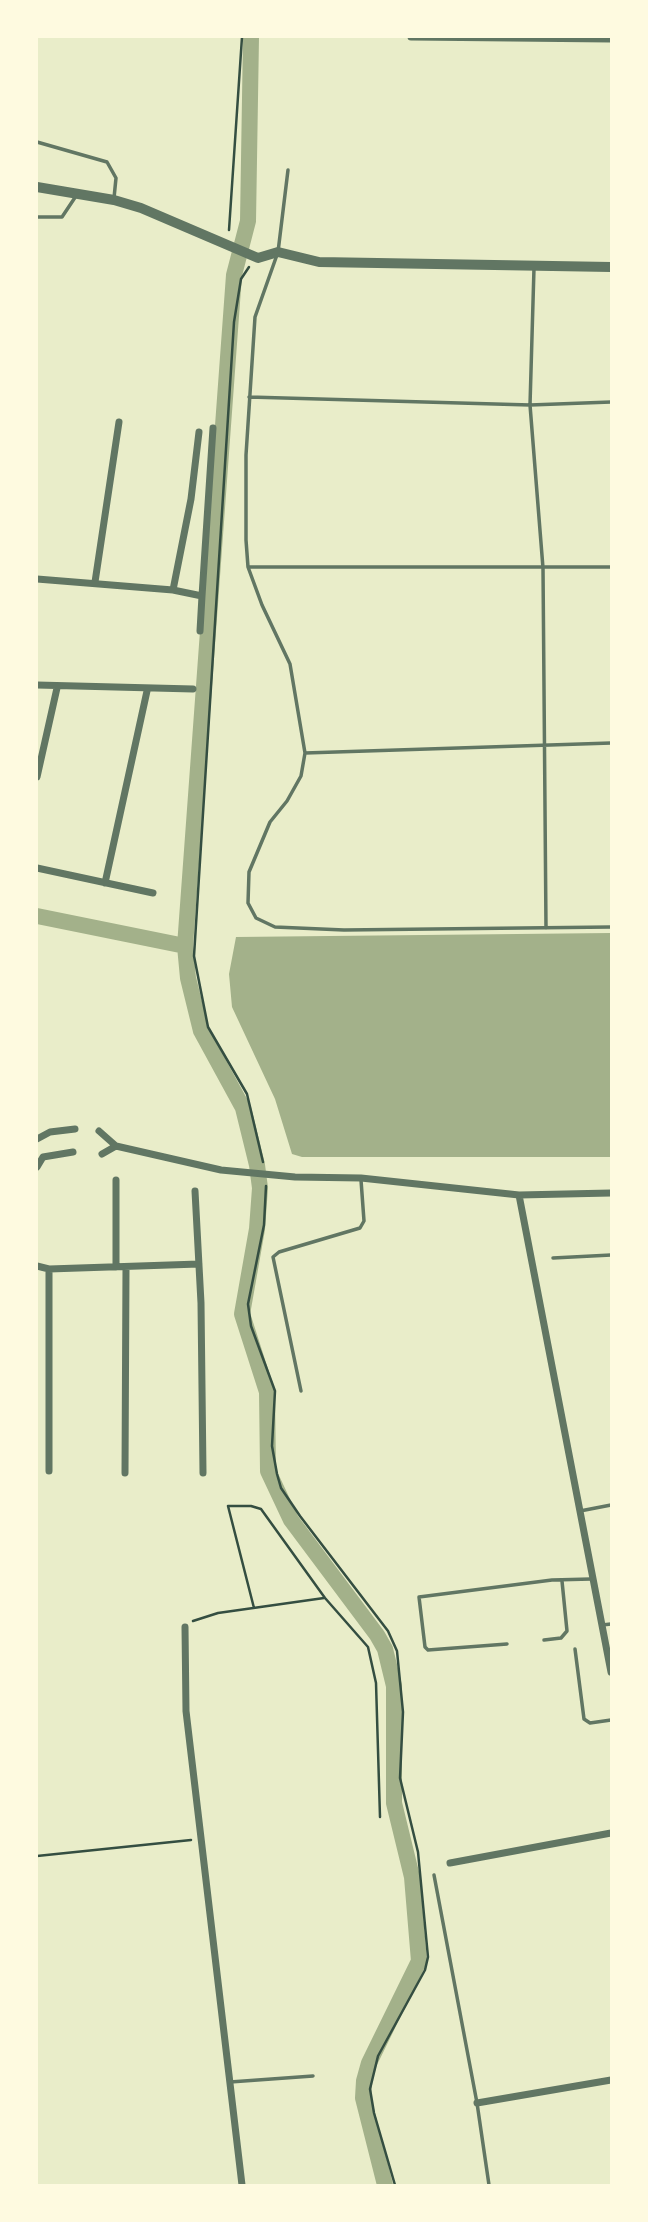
<!DOCTYPE html>
<html>
<head>
<meta charset="utf-8">
<style>
	body { margin:0 }
	#map { position:relative; width:648px; height:2222px; overflow:hidden; background:#e9edc9; font-family:Ubuntu,sans-serif }
	canvas { display:block }
	.frame { position:absolute; inset:0; border:38px solid #fefae0; pointer-events:none }
</style>
</head>
<body>
<div id="map">
<canvas width="648" height="2222"></canvas>
<div class="frame"></div>
</div>
<script>
const g = document.querySelector('canvas').getContext('2d');
g.lineJoin = 'round';
function fillPath(path, color) { g.fillStyle = color; g.fill(path, 'evenodd'); }
const poly = rows => new Path2D(rows.map(r => 'M' + r).join(''));
function strokePath(path, color, width, dash) { g.strokeStyle = color; g.lineWidth = width; g.lineCap = dash ? 'butt' : 'round'; g.setLineDash(dash || []); g.stroke(path); }
const water = poly([
	[611,933,611,1157,302,1157,292,1154,275,1099,232,1007,229,974,236,937]
]);
const canal = poly([
	[251,37,248,221,234,275,185,946,188,978,201,1031,243,1108,257,1165,260,1188,257,1229,242,1314,267,1392,268,1471,291,1520,377,1635,385,1649,394,1686,394,1803,412,1877,419,1961,369,2063,364,2081,363,2098,385,2185],
	[37,916,185,946]
]);
const path = poly([
	[229,230,242,37],
	[249,267,241,279,234,322,194,956,208,1027,247,1094,263,1162],
	[266,1186,264,1225,248,1304,251,1326,275,1391,272,1446,277,1474,281,1488,300,1516,388,1631,397,1651,403,1712,400,1778,418,1852,428,1957,425,1970,378,2056,370,2089,374,2113,395,2185],
	[254,1608,228,1506,251,1506,261,1509,325,1598,368,1647,376,1683,380,1817],
	[193,1621,218,1613,324,1598],
	[37,1856,191,1840]
]);
const service = poly([
	[37,142,107,162,116,178,114,198],
	[288,170,278,252,255,317,246,455,246,540,248,567,262,605,290,664,305,753,301,776,287,801,270,822,249,872,248,903,256,918,275,927,344,930,611,927],
	[37,217,62,217,76,196],
	[534,268,530,405,543,568,546,928],
	[249,397,530,405,611,402],
	[249,567,611,567],
	[305,753,611,743],
	[553,1258,611,1255],
	[301,1391,273,1257,279,1252,360,1228,364,1221,361,1180],
	[580,1511,611,1505],
	[602,1625,611,1624],
	[544,1640,561,1638,567,1631,562,1581],
	[507,1644,428,1650,425,1647,419,1597,552,1580,591,1579],
	[575,1649,584,1719,590,1723,611,1720],
	[434,1875,477,2103,489,2185],
	[230,2082,313,2076]
]);
const minor = poly([
	[411,37,611,39],
	[37,579,173,590,191,499,199,432],
	[95,582,119,422],
	[173,590,202,596,200,631],
	[202,596,213,428],
	[37,685,193,689],
	[37,777,57,688],
	[37,868,153,893],
	[105,883,147,691],
	[99,1131,116,1146,221,1170,295,1177,361,1178,519,1195,611,1193],
	[37,1139,50,1132,75,1129],
	[102,1154,116,1146],
	[37,1167,43,1157,73,1152],
	[195,1191,201,1303,203,1473],
	[519,1195,611,1672],
	[37,1266,49,1269,199,1264],
	[116,1267,116,1180],
	[49,1471,49,1269],
	[125,1473,126,1267],
	[185,1627,186,1711,242,2185],
	[450,1863,611,1833],
	[477,2103,611,2080]
]);
const tertiary = poly([
	[37,187,114,200,141,208,258,258,278,252,319,262,611,267]
]);
fillPath(water, '#a3b18a');
strokePath(canal, '#a3b18a', 16);
strokePath(path, '#344e41', 2.5);
strokePath(service, '#617663', 3.5);
strokePath(minor, '#617663', 7);
strokePath(tertiary, '#617663', 10);
</script>
</body>
</html>
